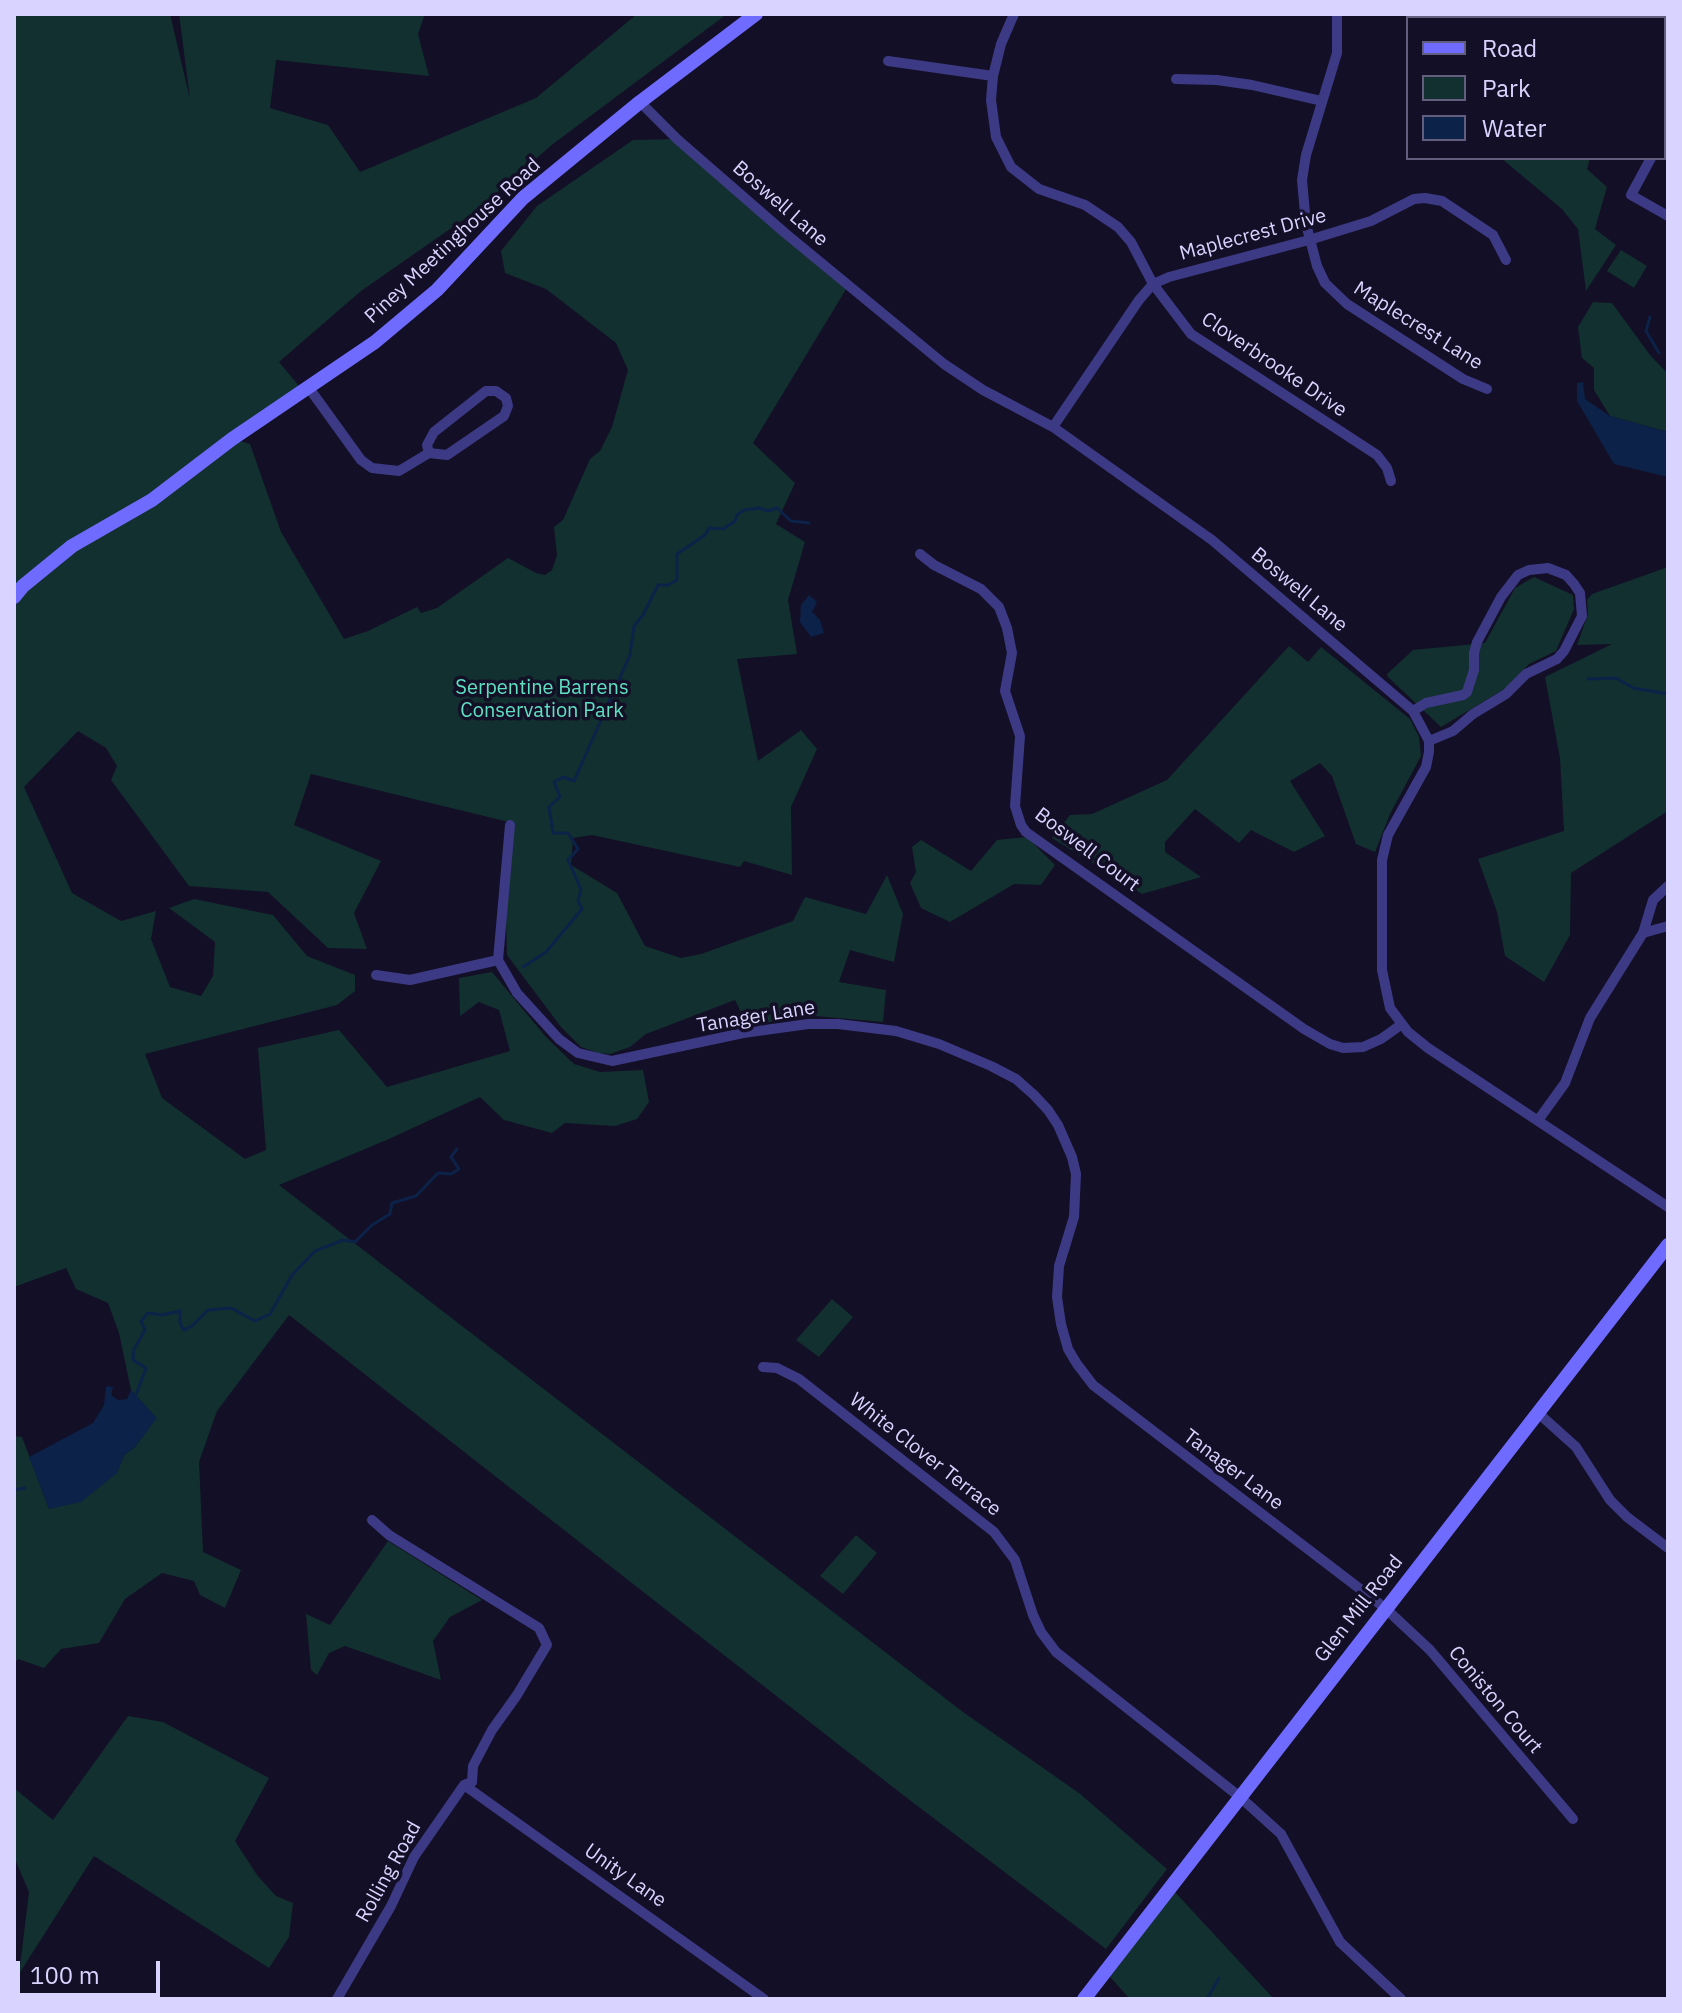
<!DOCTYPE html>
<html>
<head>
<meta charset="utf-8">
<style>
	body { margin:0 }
	#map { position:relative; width:1682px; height:2013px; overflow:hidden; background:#130f26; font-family:"IBM Plex Sans",sans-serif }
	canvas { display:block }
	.frame { position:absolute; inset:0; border:16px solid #d9d4ff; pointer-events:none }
	.legend { position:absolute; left:1406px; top:16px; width:260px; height:144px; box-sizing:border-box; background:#130f26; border:2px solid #625e7d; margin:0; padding:10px 14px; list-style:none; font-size:24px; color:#d9d4ff }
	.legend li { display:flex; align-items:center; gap:16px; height:40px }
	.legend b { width:40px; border:2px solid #625e7d }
	.scale { position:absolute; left:16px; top:1961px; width:144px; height:36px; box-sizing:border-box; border:4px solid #d9d4ff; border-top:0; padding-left:10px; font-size:24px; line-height:28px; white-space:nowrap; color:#d9d4ff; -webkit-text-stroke:6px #130f26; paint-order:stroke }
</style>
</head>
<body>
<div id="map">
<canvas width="1682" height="2013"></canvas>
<div class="frame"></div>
<ul class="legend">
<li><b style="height:10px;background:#6f6bff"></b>Road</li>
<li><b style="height:22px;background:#12302f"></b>Park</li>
<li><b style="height:22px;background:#0c2248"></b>Water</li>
</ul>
<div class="scale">100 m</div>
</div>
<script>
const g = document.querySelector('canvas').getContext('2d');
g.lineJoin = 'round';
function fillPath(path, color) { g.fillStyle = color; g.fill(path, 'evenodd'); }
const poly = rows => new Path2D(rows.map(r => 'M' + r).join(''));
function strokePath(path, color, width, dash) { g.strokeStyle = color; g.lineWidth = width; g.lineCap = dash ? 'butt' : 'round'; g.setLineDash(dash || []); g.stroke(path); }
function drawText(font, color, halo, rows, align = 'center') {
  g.font = font + ' "IBM Plex Sans",sans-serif'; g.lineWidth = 7; g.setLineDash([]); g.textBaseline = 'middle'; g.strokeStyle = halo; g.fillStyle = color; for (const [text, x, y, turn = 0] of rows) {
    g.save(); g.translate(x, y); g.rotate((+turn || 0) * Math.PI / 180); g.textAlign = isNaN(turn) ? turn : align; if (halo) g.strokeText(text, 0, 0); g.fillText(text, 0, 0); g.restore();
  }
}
const green = poly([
	[14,14,170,14,190,99,179,14,425,14,418,34,429,76,276,60,270,108,328,125,360,172,536,98,637,14,727,14,553,144,473,213,361,291,279,362,304,392,233,439,250,444,281,532,344,639,368,631,417,607,421,613,437,608,508,558,536,573,545,575,552,570,557,555,554,527,563,520,590,459,600,451,612,427,628,370,616,343,546,289,505,273,501,251,537,206,633,140,677,139,848,286,753,443,795,483,776,524,805,542,788,600,797,654,737,659,758,761,801,730,817,749,791,807,792,875,744,861,740,867,592,835,573,838,571,865,617,893,645,946,681,958,701,954,793,921,805,897,866,914,887,875,903,914,894,962,850,950,839,982,886,990,883,1022,815,1016,747,1025,735,1000,646,1034,630,1047,610,1054,598,1053,581,1047,561,1027,507,955,506,914,513,823,311,774,294,825,381,861,354,913,367,949,328,948,268,892,189,886,111,780,117,766,106,748,78,731,24,787,72,893,121,921,156,911,151,939,170,987,201,996,213,976,215,942,169,908,194,899,273,915,307,956,355,975,355,991,337,1005,145,1054,162,1098,245,1159,266,1150,258,1048,339,1030,387,1087,510,1051,499,1010,479,1002,460,1016,459,978,492,972,546,1037,574,1064,600,1072,643,1070,649,1102,637,1119,615,1126,565,1123,552,1133,504,1120,480,1097,389,1139,279,1185,963,1712,1079,1793,1167,1869,1106,1949,903,1795,289,1315,217,1411,199,1462,203,1552,241,1570,225,1608,200,1595,194,1581,162,1573,125,1599,99,1643,61,1649,44,1668,18,1659,14,1664,14,1436,22,1437,49,1509,118,1470,124,1455,135,1447,156,1418,131,1390,119,1333,108,1303,76,1289,66,1268,14,1287],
	[1501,158,1590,158,1587,169,1607,187,1595,229,1616,245,1586,291,1578,229,1562,209],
	[1621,250,1647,266,1634,288,1607,271],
	[1593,302,1612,303,1650,355,1668,374,1668,432,1610,416,1594,390,1594,368,1582,358,1578,327],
	[1668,567,1668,811,1571,873,1570,935,1544,982,1505,956,1497,912,1478,859,1564,831,1560,758,1545,677,1612,644,1577,645,1588,614,1587,600,1592,594],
	[1534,577,1573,595,1574,609,1556,651,1529,664,1506,688,1441,727,1388,677,1387,674,1413,650,1485,643,1515,588],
	[1289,646,1308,662,1321,647,1410,719,1419,737,1421,756,1390,814,1375,852,1356,844,1332,776,1320,763,1290,781,1325,836,1294,852,1251,830,1239,843,1195,809,1165,842,1165,852,1201,877,1142,894,1052,838,1070,815,1092,814,1167,780],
	[1027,837,1055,865,1041,885,1014,884,950,922,921,908,910,883,916,872,912,847,921,840,971,871,997,840],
	[832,1299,853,1317,819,1357,796,1340],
	[856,1535,877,1553,843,1594,820,1576],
	[388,1541,482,1600,450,1617,433,1641,441,1680,345,1646,329,1653,317,1675,311,1670,306,1614,330,1625],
	[128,1716,163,1722,269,1778,235,1841,257,1875,276,1896,293,1903,289,1937,269,1968,94,1856,19,1974,29,1892,14,1857,14,1788,53,1820],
	[1174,1891,1274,1999,1130,1999,1110,1977]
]);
const water = poly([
	[1583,382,1585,399,1610,416,1668,432,1668,477,1614,464,1577,401,1577,383],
	[809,595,817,602,812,612,820,620,824,633,811,637,800,622,801,605],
	[106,1386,113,1387,111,1395,118,1400,127,1399,131,1390,157,1418,135,1447,124,1455,117,1473,81,1502,49,1509,29,1457,93,1423,104,1405]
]);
const stream = poly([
	[1650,317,1646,331,1659,353],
	[1588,679,1616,678,1633,688,1668,694],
	[523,967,546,952,582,909,578,901,581,889,568,860,578,849,568,833,553,833,549,807,560,797,554,782,563,777,574,781,630,655,634,626,643,615,658,585,668,585,677,580,677,554,705,535,709,528,723,529,735,521,737,515,744,510,760,508,768,511,777,508,791,521,809,523],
	[136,1395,146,1368,133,1360,134,1349,145,1330,141,1321,148,1313,162,1315,180,1311,180,1323,184,1330,192,1326,208,1310,231,1308,255,1321,270,1314,292,1275,315,1251,343,1240,355,1242,372,1225,390,1214,392,1203,416,1196,438,1173,451,1174,459,1169,451,1157,457,1149],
	[14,1490,25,1488],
	[1207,1999,1219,1978]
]);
const street = poly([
	[1014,14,1001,44,993,76,991,100,996,137,1011,167,1039,189,1085,205,1118,227,1131,242,1153,284,1191,334,1377,455,1387,468,1391,481],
	[1337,14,1337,53,1306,155,1302,180,1306,224,1317,266,1325,283,1347,304,1463,379,1487,389],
	[1580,14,1583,18],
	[888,61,993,76],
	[1664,75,1668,77],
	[1176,79,1217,80,1252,85,1322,101],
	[640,102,677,139,785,233,944,364,983,390,1053,427,1212,540,1413,711,1429,741,1429,752,1426,767,1388,835,1382,860,1382,970,1390,1008,1408,1032,1428,1048,1668,1207],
	[1651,158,1631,195,1668,216],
	[309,388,361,460,372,468,399,471,429,453],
	[486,391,496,391,506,398,508,406,504,416,447,455,429,453,427,445,434,432,486,391],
	[1053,427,1139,300,1153,284,1169,277,1309,240,1371,221,1414,199,1425,198,1442,201,1493,235,1506,260],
	[920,554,934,565,981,589,999,607,1007,628,1012,653,1005,691,1020,736,1015,806,1021,825,1026,832,1304,1029,1330,1044,1343,1048,1363,1047,1381,1039,1402,1024],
	[1413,711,1426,703,1463,695,1467,692,1474,670,1474,653,1477,642,1501,597,1518,575,1529,570,1548,568,1566,575,1574,584,1580,593,1582,616,1564,651,1557,659,1526,674,1506,694,1473,714,1453,731,1429,741],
	[510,825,498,960,517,993,559,1039,578,1053,612,1061,743,1033,808,1024,838,1024,896,1031,939,1044,991,1066,1016,1079,1034,1095,1048,1110,1058,1125,1072,1157,1076,1174,1074,1217,1059,1266,1057,1297,1061,1324,1068,1349,1077,1364,1093,1385,1385,1608,1430,1650,1573,1819],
	[1643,933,1668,926],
	[376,975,410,980,498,960],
	[1539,1119,1565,1083,1590,1018,1643,933,1653,900,1668,886],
	[763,1367,777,1368,799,1379,994,1532,1015,1560,1033,1615,1041,1632,1056,1652,1240,1797,1281,1834,1340,1942,1401,1999],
	[1537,1412,1576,1447,1610,1500,1627,1517,1668,1548],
	[464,1785,764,1999],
	[337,1999,391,1906,414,1857,464,1785,472,1782,473,1766,492,1730,517,1695,547,1645,539,1628,389,1535,372,1520]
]);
const secondary = poly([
	[14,597,23,586,72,546,152,500,232,439,375,342,437,290,523,198,640,102,756,14],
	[1084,1999,1668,1245]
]);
const streetNames = [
	["Boswell Lane",780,204,41],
	["Maplecrest Drive",1253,235,-15],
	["Piney Meetinghouse Road",453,241,-43],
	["Maplecrest Lane",1418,326,32],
	["Cloverbrooke Drive",1274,365,34],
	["Boswell Lane",1299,590,40],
	["Boswell Court",1087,850,37],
	["Tanager Lane",756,1017,-9],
	["White Clover Terrace",925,1455,38],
	["Tanager Lane",1233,1470,37],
	["Glen Mill Road",1359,1609,-52],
	["Coniston Court",1495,1700,50],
	["Rolling Road",389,1872,-61],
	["Unity Lane",625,1876,35]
];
const parkNames = [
	["Serpentine Barrens",542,688],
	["Conservation Park",542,711]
];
fillPath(green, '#12302f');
fillPath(water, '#0c2248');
strokePath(stream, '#0c2248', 3);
strokePath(street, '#3d3a85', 10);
strokePath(secondary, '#6f6bff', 14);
drawText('20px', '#d9d4ff', '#130f26', streetNames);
drawText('20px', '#5fe0c0', '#130f26', parkNames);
</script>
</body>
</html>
